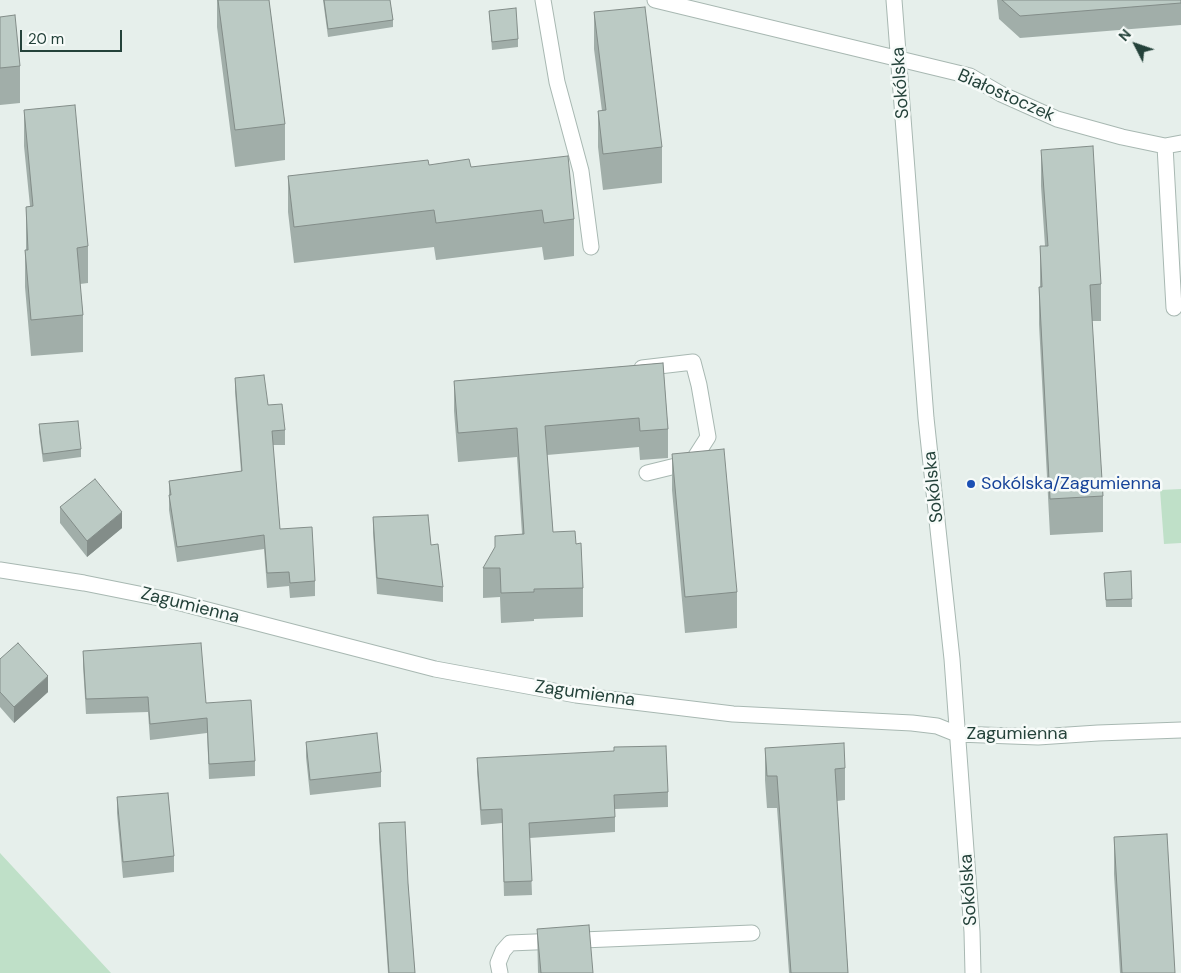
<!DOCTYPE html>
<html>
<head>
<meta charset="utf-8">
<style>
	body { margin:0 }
	#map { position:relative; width:1181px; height:973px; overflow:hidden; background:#e6efeb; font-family:"DM Sans",sans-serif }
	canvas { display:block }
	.north { position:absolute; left:1111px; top:20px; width:50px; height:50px; -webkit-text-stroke:4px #f7fbf9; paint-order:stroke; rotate:311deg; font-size:14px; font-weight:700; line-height:20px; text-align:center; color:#24423a }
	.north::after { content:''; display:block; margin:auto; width:18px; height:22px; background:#24423a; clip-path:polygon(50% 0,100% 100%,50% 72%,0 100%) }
	.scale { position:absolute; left:20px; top:30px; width:102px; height:22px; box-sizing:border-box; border:2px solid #24423a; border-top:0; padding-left:6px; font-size:15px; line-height:18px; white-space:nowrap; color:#24423a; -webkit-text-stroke:4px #f7fbf9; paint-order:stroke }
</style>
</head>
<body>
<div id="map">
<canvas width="1181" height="973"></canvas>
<div class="north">N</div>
<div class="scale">20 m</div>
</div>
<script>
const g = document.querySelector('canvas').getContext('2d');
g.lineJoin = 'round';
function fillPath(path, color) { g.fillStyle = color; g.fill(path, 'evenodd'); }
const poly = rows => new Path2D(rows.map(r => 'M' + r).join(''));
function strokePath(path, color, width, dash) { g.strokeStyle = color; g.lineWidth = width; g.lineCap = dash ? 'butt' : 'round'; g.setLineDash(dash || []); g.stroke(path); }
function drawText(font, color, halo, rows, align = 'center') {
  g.font = font + ' "DM Sans",sans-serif'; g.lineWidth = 5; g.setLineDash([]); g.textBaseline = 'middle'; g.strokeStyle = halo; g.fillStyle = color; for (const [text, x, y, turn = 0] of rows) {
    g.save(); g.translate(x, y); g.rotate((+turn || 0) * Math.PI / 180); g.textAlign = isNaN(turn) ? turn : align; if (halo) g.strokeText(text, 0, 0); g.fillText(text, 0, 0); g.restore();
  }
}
const green = poly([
	[1181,489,1181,543,1164,544,1160,490],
	[0,853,111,973,0,973]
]);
const minor = poly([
	[543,0,557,82,581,171,591,247],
	[655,0,970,76,1001,94,1057,119,1122,137,1165,146,1181,143],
	[894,0,926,418,952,659,972,932,973,973],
	[1165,146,1174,308],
	[642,368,693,362,699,385,708,437,692,462,647,473],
	[0,570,84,583,169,600,435,669,576,695,733,714,912,723,937,726,957,734,1038,737,1098,733,1181,730],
	[500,973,498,963,503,951,510,943,752,933]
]);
const wall = poly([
	[217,0,269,0,285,124,285,160,235,167,217,27],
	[323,0,390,0,393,20,393,27,328,37],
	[997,0,1181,0,1181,25,1020,38,999,19],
	[489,11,518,39,518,47,492,50],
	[594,12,662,147,662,183,603,190,598,147,598,111,602,111,594,49],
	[0,17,20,66,20,103,0,105],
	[24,110,88,246,88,283,80,284,83,315,83,352,31,356,25,287,25,250,26,250,26,207,30,206,24,146],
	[1041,150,1101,284,1101,321,1092,321,1103,496,1103,532,1050,535,1039,324,1039,287,1040,287,1040,246,1045,246,1041,186],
	[429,165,471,167,574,219,574,256,544,260,542,247,436,260,434,247,294,263,288,212,288,176],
	[663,363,668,429,668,458,640,460,639,447,547,455,553,532,576,544,583,588,583,617,534,619,534,621,501,623,500,597,483,598,483,568,522,534,517,457,458,462,454,411,454,381],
	[235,378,268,405,285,430,285,445,273,445,280,529,315,581,315,596,290,598,289,586,267,588,264,549,177,562,169,510,169,481,241,471,235,392],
	[39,424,81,449,81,457,43,462,39,432],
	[672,454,737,592,737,628,685,633,672,490],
	[60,507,122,528,87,557,60,523],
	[373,517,431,545,443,587,443,602,377,594,373,533],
	[1131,571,1132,607,1106,607,1104,573],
	[83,651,206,703,255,761,255,776,209,779,207,733,150,740,148,712,86,714,83,666],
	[0,659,48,692,14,723,0,707],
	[306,742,381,772,381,787,310,795,306,757],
	[765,748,845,768,845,800,837,801,848,973,789,973,777,808,767,808,765,780],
	[477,758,668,792,668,807,615,809,615,832,530,838,532,895,504,896,502,823,481,825,477,772],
	[117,797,174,856,174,872,123,878,117,813],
	[379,823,408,883,415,973,388,973,379,839],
	[1114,837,1175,973,1120,973,1114,874],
	[537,929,593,973,538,973]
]);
const shadedWall = poly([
	[122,512,122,528,87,557,87,541],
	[48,676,48,692,14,723,14,707]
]);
const building = poly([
	[218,0,269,0,285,124,235,130,218,0],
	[324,0,390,0,393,20,328,29,324,0],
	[1002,0,1181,0,1181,3,1020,16,1002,0],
	[645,7,662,147,603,154,598,111,606,110,594,12,645,7],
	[516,8,518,39,492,42,489,11,516,8],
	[15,15,20,66,0,68,0,17,15,15],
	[75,105,88,246,77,248,83,315,31,320,25,250,28,250,26,207,33,206,24,110,75,105],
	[1093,146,1101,284,1090,285,1103,496,1050,499,1039,287,1042,287,1040,246,1048,246,1041,150,1093,146],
	[568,156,574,219,544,223,542,210,436,223,434,210,294,227,288,176,428,160,429,165,469,159,471,167,568,156],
	[663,363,668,429,640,431,639,418,545,426,553,532,575,531,576,544,581,543,583,588,534,589,534,592,501,593,500,568,483,568,495,547,495,536,524,534,517,428,458,433,454,381,663,363],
	[264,375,268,405,282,404,285,430,272,431,280,529,312,527,315,581,290,583,289,572,267,573,264,535,177,547,169,495,171,495,169,481,242,471,235,378,264,375],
	[78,421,81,449,43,454,39,424,78,421],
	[724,449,737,592,685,597,672,454,724,449],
	[95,479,122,512,87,541,60,507,95,479],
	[428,515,431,545,438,544,443,587,377,578,373,517,428,515],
	[1131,571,1132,599,1106,600,1104,573,1131,571],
	[18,643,48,676,14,707,0,692,0,659,18,643],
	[201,643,206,703,251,700,255,761,209,764,207,718,150,724,148,697,86,699,83,651,201,643],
	[377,733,381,772,310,780,306,742,377,733],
	[844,743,845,768,835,769,848,973,791,973,777,776,767,776,765,748,844,743],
	[666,746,668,792,614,795,615,817,529,823,532,881,504,882,502,809,481,810,477,758,614,751,614,747,666,746],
	[168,793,174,856,123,862,117,797,168,793],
	[405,822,408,883,415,973,389,973,379,823,405,822],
	[1167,834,1175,973,1122,973,1114,837,1167,834],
	[589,925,593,973,541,973,537,929,589,925]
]);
const markers = [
	[971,484,5,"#1a4fb4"]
];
const streetNames = [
	["Sokólska",901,83,-94],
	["Białostoczek",1006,96,24],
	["Sokólska",934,487,-96],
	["Zagumienna",190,606,14],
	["Zagumienna",585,694,8],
	["Zagumienna",1017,734],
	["Sokólska",969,890,-94]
];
const transitNames = [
	["Sokólska/Zagumienna",981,484]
];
fillPath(green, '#bfe0c8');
strokePath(minor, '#a8b8b2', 17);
strokePath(minor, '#fff', 15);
fillPath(wall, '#a1aea9');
fillPath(shadedWall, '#838d89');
fillPath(building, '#bbcac4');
strokePath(building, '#838d89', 1);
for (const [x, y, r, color] of markers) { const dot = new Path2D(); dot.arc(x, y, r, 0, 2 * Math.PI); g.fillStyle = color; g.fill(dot); strokePath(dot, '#f7fbf9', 2); }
drawText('18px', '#24423a', '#f7fbf9', streetNames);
drawText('18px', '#164399', '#f7fbf9', transitNames, 'left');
</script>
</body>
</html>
